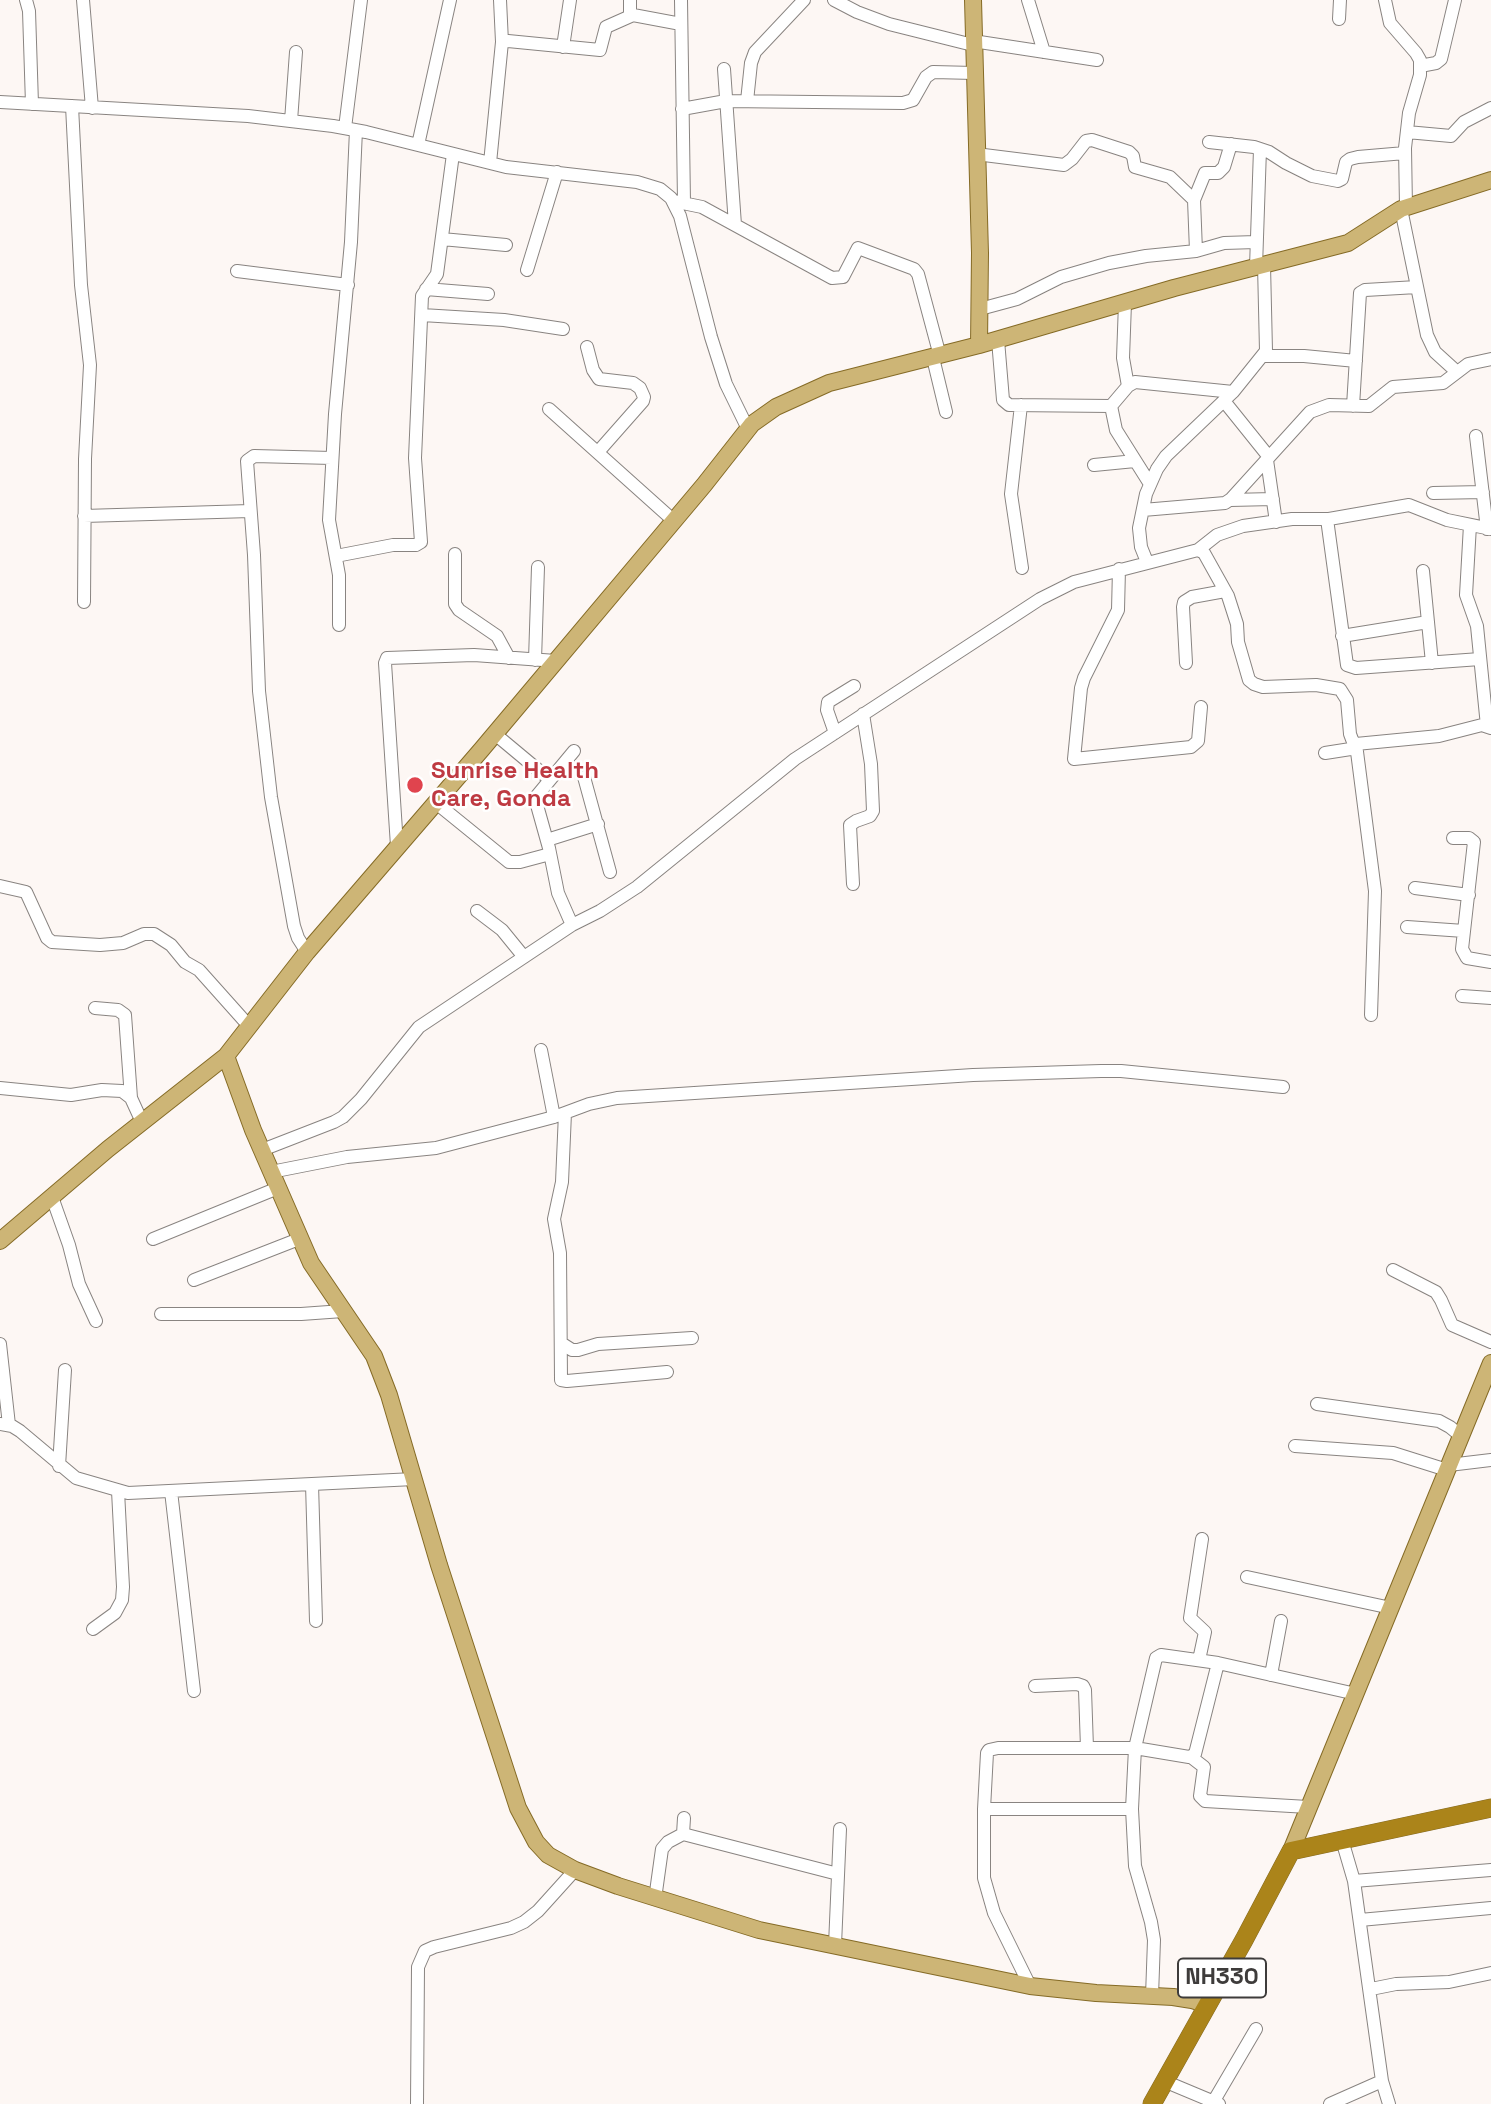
<!DOCTYPE html>
<html>
<head>
<meta charset="utf-8">
<style>
	body { margin:0 }
	canvas { display:block; background:#fdf7f4 }
</style>
</head>
<body>
<canvas width="1491" height="2104"></canvas>
<script>
const g = document.querySelector('canvas').getContext('2d');
g.lineJoin = 'round';
const poly = rows => new Path2D(rows.map(r => 'M' + r).join(''));
function strokePath(path, color, width, dash) { g.strokeStyle = color; g.lineWidth = width; g.lineCap = dash ? 'butt' : 'round'; g.setLineDash(dash || []); g.stroke(path); }
function drawText(font, color, halo, rows, align = 'center') {
  g.font = font + ' "Space Grotesk",sans-serif'; g.lineWidth = 5; g.setLineDash([]); g.textBaseline = 'middle'; g.strokeStyle = halo; g.fillStyle = color; for (const [text, x, y, turn = 0] of rows) {
    g.save(); g.translate(x, y); g.rotate((+turn || 0) * Math.PI / 180); g.textAlign = isNaN(turn) ? turn : align; if (halo) g.strokeText(text, 0, 0); g.fillText(text, 0, 0); g.restore();
  }
}
const minor = poly([
	[26,0,29,11,32,104],
	[83,0,92,108],
	[500,0,502,42],
	[630,0,630,12,633,15,681,24],
	[681,0,684,202],
	[834,0,857,12,889,24,973,45],
	[1028,0,1044,52],
	[1385,0,1390,23,1416,53,1420,60,1420,75,1409,113,1405,148,1406,207],
	[1339,19,1340,0],
	[973,41,1097,60],
	[563,47,570,0],
	[1420,66,1436,63,1441,59,1455,0],
	[724,69,735,225],
	[747,101,751,63,755,52,804,0],
	[0,102,248,116,333,126,366,132,506,167,637,182,660,189,671,198,680,216,711,337,726,384,748,429],
	[72,106,81,285,90,365,85,459,84,602],
	[682,109,726,101,903,103,913,100,926,77,933,72,974,73],
	[291,121,296,52],
	[345,128,361,0],
	[1407,132,1451,136,1464,122,1491,108],
	[1209,142,1254,147,1269,152,1286,163,1312,176,1338,181,1342,179,1346,162,1350,159,1358,157,1405,153],
	[418,145,450,0],
	[976,154,1064,165,1072,159,1086,141,1092,140,1129,152,1133,156,1135,167,1170,177,1194,200,1196,251],
	[490,163,502,42,508,41,600,50,606,27,633,15],
	[1194,200,1205,173,1218,173,1224,167,1231,144],
	[673,201,702,207,832,278,843,277,858,248,914,269,918,274,940,356],
	[1401,209,1427,335,1435,352,1457,372],
	[442,239,506,245],
	[1256,267,1260,149],
	[527,270,557,172],
	[237,271,348,285],
	[426,289,488,294],
	[1125,303,1123,358,1128,386],
	[980,309,1017,299,1061,277,1109,263,1146,256,1196,251,1224,243,1256,242],
	[422,315,504,320,563,329],
	[998,340,1003,400,1009,405,1111,406,1128,386,1135,382,1233,392],
	[587,347,593,370,599,379,633,383,640,388,644,397,643,401,598,452],
	[1262,356,1304,356,1356,361],
	[933,358,946,412],
	[1224,401,1269,457],
	[1021,405,1011,494,1022,568],
	[1111,406,1116,430,1150,484],
	[1353,406,1360,293,1365,290,1417,287],
	[549,409,674,521],
	[1476,436,1487,529],
	[1267,460,1276,522],
	[1094,465,1135,461],
	[1433,493,1483,492],
	[1230,500,1273,499],
	[1143,510,1225,503,1231,499,1310,412,1329,405,1369,406,1393,387,1443,383,1468,364,1491,359],
	[84,516,250,511],
	[1327,519,1347,665,1356,668,1480,659],
	[1470,525,1466,595,1477,626,1487,726],
	[1198,550,1217,535,1243,526,1292,519,1329,519,1409,505,1447,520,1491,529],
	[455,554,455,604,459,610,497,636,509,658],
	[336,556,393,545,416,545,421,542,415,458,422,296,437,274,453,154],
	[1147,562,1141,547,1139,528,1146,494,1157,469,1166,456,1233,392,1266,351,1264,265],
	[1119,569,1118,610,1084,678,1081,688,1074,759,1191,747,1198,741,1201,707],
	[1423,571,1432,663],
	[339,625,339,575,329,520,335,414,351,242,356,130],
	[1342,636,1428,622],
	[535,660,538,567],
	[1186,663,1183,607,1184,602,1192,597,1225,591],
	[835,733,827,710,828,702,854,686],
	[495,734,549,779],
	[1356,744,1375,891,1371,1015],
	[1325,753,1357,748],
	[584,777,610,872],
	[435,802,509,862,520,862,550,854],
	[1453,838,1469,838,1474,842,1462,949,1467,958,1491,962],
	[547,840,598,824],
	[397,846,385,663,387,658,474,655,556,661],
	[853,884,850,825,856,821,870,816,873,811,871,764,863,714],
	[0,886,26,892,47,938,52,942,100,945,123,943,144,934,154,934,171,945,185,962,199,970,249,1026],
	[1415,888,1469,895],
	[477,911,502,930,524,957],
	[572,925,558,893,549,848,535,798,574,751],
	[1407,927,1464,931],
	[307,952,298,938,294,926,271,797,259,691,254,555,247,461,254,456,332,458],
	[1462,996,1491,998],
	[95,1008,118,1010,125,1015,131,1098],
	[541,1050,554,1117],
	[0,1088,71,1095,102,1090,122,1091,131,1098,142,1122],
	[565,1113,562,1182,554,1219,560,1253,561,1380,567,1381,667,1372],
	[262,1150,334,1122,343,1117,361,1099,419,1027,572,925,600,911,637,887,795,759,1040,599,1074,582,1198,550,1204,553,1228,596,1237,624,1238,642,1249,680,1254,684,1263,687,1316,685,1340,689,1347,700,1350,734,1353,742,1356,744,1439,736,1482,725,1491,728],
	[271,1172,347,1157,436,1148,554,1117,589,1104,617,1098,973,1075,1101,1071,1121,1071,1283,1087],
	[52,1197,69,1245,79,1284,96,1321],
	[153,1239,278,1188],
	[1393,1270,1436,1292,1441,1300,1452,1325,1491,1342],
	[194,1280,299,1239],
	[161,1314,301,1314,343,1311],
	[561,1343,572,1350,578,1350,598,1344,692,1338],
	[0,1344,9,1425],
	[1317,1404,1439,1421,1450,1427,1461,1436],
	[0,1424,12,1426,20,1431,76,1478,128,1493,414,1479],
	[1295,1446,1393,1453,1447,1470],
	[1449,1465,1491,1460],
	[59,1466,65,1370],
	[312,1484,316,1621],
	[171,1491,194,1691],
	[1247,1577,1391,1608],
	[93,1629,115,1613,122,1600,123,1587,118,1491],
	[1199,1660,1205,1632,1190,1618,1202,1539],
	[1271,1675,1281,1621],
	[1035,1686,1077,1684,1083,1686,1085,1690,1087,1748],
	[1191,1757,1204,1767,1200,1796,1205,1801,1308,1807],
	[984,1809,1132,1809],
	[683,1834,838,1874],
	[1342,1840,1354,1881,1382,2081,1389,2104],
	[1354,1881,1491,1870],
	[655,1899,662,1849,668,1842,683,1834,684,1818],
	[1360,1920,1491,1908],
	[835,1945,840,1829],
	[1030,1986,994,1913,984,1878,984,1809,987,1753,989,1750,998,1748,1135,1748,1156,1658,1161,1655,1218,1663,1356,1694],
	[1371,1989,1396,1984,1449,1982,1491,1973],
	[1152,1996,1154,1940,1151,1922,1135,1866,1132,1809,1135,1748,1189,1757,1195,1754,1218,1663],
	[1164,2081,1219,2104],
	[417,2104,418,1967,425,1951,434,1947,511,1928,524,1922,538,1911,575,1870],
	[1212,2104,1256,2029],
	[1330,2104,1382,2081]
]);
const major = poly([
	[979,345,1174,288,1348,243,1401,209,1491,180],
	[226,1056,253,1130,311,1263,374,1356,389,1395,439,1565,518,1808,536,1842,548,1855,575,1870,618,1886,759,1930,1030,1986,1096,1993,1173,1997,1192,2000,1207,2005],
	[0,1241,108,1149,226,1056,307,952,482,749,704,485,752,424,776,407,829,383,979,345,980,253,973,0],
	[1291,1851,1491,1363]
]);
const highway = poly([
	[1152,2104,1244,1940,1291,1851,1491,1808]
]);
const markers = [
	[415,785,9,"#e0444e"]
];
const shields = [
	[1222,1978,88]
];
const shieldNames = [
	["NH330",1222,1978]
];
const healthNames = [
	["Sunrise Health",431,771],
	["Care, Gonda",431,799]
];
strokePath(minor, '#898481', 14);
strokePath(major, '#856b26', 18);
strokePath(highway, '#856b26', 19);
strokePath(minor, '#fff', 12);
strokePath(major, '#cdb576', 16);
strokePath(highway, '#ab841a', 18);
for (const [x, y, r, color] of markers) { const dot = new Path2D(); dot.arc(x, y, r, 0, 2 * Math.PI); g.fillStyle = color; g.fill(dot); strokePath(dot, '#fff', 2.5); }
for (const [x, y, w] of shields) { const box = new Path2D(); box.roundRect(x - w / 2, y - 19.5, w, 39, 5); g.fillStyle = '#fff'; g.fill(box); strokePath(box, '#3e3c3b', 2); }
drawText('bold 23px', '#3e3c3b', null, shieldNames);
drawText('bold 24px', '#be3a42', '#fff', healthNames, 'left');
</script>
</body>
</html>
